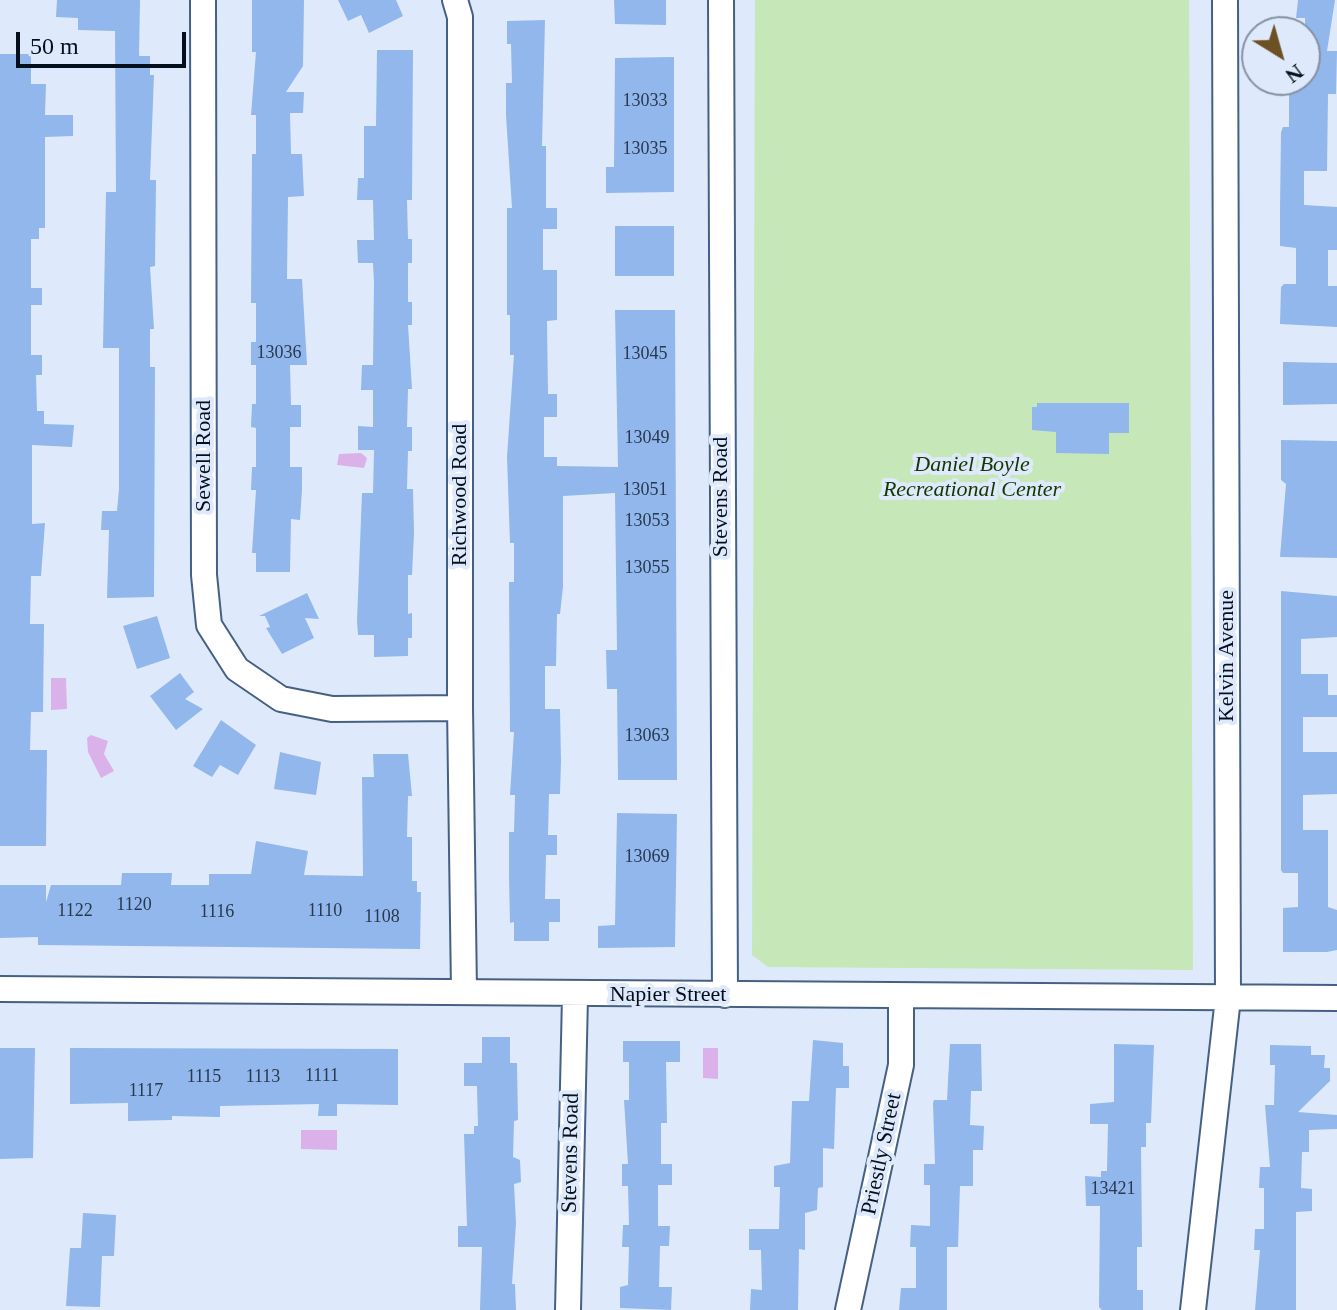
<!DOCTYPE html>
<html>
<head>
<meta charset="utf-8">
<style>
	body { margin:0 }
	#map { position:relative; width:1337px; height:1310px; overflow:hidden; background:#deeafb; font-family:"Times New Roman",serif }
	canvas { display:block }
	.north { position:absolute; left:1241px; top:16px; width:80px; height:80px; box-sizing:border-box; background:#deeafb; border:2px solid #8792a1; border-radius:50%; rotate:143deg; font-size:22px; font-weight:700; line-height:32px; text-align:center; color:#050e1b }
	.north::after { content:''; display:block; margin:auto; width:28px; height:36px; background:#6d5023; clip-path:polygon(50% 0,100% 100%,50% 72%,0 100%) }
	.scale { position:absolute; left:16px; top:32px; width:170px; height:36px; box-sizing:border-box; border:4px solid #050e1b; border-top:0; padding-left:10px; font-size:24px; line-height:28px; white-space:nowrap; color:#050e1b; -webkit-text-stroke:6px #deeafb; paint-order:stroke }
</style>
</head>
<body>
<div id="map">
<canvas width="1337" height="1310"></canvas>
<div class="north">N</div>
<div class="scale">50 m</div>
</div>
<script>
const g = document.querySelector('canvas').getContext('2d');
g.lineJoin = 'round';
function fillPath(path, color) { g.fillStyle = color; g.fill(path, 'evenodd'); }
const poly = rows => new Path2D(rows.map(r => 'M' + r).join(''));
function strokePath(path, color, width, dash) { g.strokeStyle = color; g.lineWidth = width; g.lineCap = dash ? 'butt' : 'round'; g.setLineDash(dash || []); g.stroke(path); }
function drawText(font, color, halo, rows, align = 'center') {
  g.font = font + ' "Times New Roman",serif'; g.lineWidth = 8; g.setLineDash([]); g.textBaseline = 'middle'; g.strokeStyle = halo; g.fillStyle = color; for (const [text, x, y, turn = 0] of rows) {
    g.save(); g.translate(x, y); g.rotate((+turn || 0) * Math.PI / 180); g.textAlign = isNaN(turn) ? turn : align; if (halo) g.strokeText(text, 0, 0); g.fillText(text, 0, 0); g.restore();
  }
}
const green = poly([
	[755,0,1189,0,1193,970,768,967,752,955]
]);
const water = poly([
	[361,453,367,458,364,468,337,465,339,454],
	[51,678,66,678,67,709,51,710],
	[91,735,108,741,104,754,114,771,101,778,88,752,87,738],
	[703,1048,718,1048,718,1079,703,1078],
	[301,1130,337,1130,337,1150,301,1149]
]);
const building = poly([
	[57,0,140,0,139,56,150,56,150,75,154,75,150,180,156,180,155,266,150,267,154,329,150,329,150,367,155,367,154,597,107,598,109,530,101,530,102,511,117,511,119,489,119,348,103,348,106,192,116,192,115,31,78,30,78,18,56,17],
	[252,0,304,0,303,66,286,92,304,92,303,113,290,113,291,154,302,154,304,196,288,197,287,279,302,279,307,365,290,365,291,405,301,405,301,427,290,427,290,467,302,467,302,490,300,520,291,519,290,572,256,572,256,553,252,553,256,490,251,490,252,467,256,467,256,428,251,427,252,404,256,404,256,365,251,365,251,342,256,342,256,303,251,303,252,154,256,154,256,115,251,115,256,52,252,52],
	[338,0,396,0,403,16,369,33,361,15,348,21],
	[614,0,666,0,666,25,615,24],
	[1298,0,1335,0,1327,51,1337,51,1336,94,1328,94,1327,171,1304,171,1304,205,1337,207,1337,250,1328,250,1328,286,1337,286,1337,327,1280,324,1281,287,1284,284,1296,284,1296,248,1280,246,1280,208,1281,132,1283,127,1289,127,1289,80,1305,80,1305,18,1296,18],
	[545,20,542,146,546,146,546,208,557,208,557,229,543,229,543,270,557,270,557,320,547,321,548,394,557,394,557,417,544,417,544,457,557,457,557,466,618,467,615,310,675,310,677,780,618,780,617,689,607,689,606,650,617,650,615,493,563,496,563,587,560,614,557,614,556,666,545,666,545,709,560,709,561,761,560,794,549,794,548,835,557,835,557,855,546,855,545,899,560,899,560,922,549,922,549,941,514,941,514,922,510,923,509,876,509,832,514,832,515,795,510,795,514,732,510,732,509,582,514,582,514,543,510,543,507,457,514,355,510,355,510,315,507,315,507,208,512,208,506,115,506,83,512,83,511,44,507,44,507,21],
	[377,50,413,50,412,200,407,200,408,239,412,239,412,263,408,263,408,302,412,302,412,325,408,325,412,389,408,389,407,427,412,427,412,451,408,451,407,489,413,489,414,533,412,575,408,575,408,614,412,613,412,638,408,638,408,656,374,657,374,635,358,635,357,621,362,493,373,493,374,450,358,450,358,426,373,427,373,390,361,390,362,365,373,365,374,282,373,263,358,263,357,240,374,240,373,200,357,200,358,178,364,178,364,126,376,126],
	[0,54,31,54,31,84,46,84,45,115,73,115,73,136,45,137,45,228,39,228,39,239,31,239,31,288,42,288,42,305,31,305,31,355,42,355,42,375,36,375,37,411,44,411,44,424,74,425,72,447,32,445,32,524,45,523,41,576,31,576,30,624,44,624,43,712,31,712,30,750,47,750,46,846,0,846],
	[674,57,674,192,606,193,606,167,614,167,615,58],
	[615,226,674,226,674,276,615,276],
	[1283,362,1337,363,1337,404,1283,405],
	[1037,403,1129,403,1129,433,1109,433,1109,454,1056,453,1056,432,1032,430,1032,407,1037,407],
	[1281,440,1337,441,1337,558,1280,557,1286,484,1281,480],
	[1281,591,1337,596,1337,637,1301,639,1301,674,1328,674,1328,695,1337,695,1337,717,1303,717,1303,752,1337,752,1337,794,1303,795,1303,830,1328,830,1328,907,1337,910,1337,950,1327,952,1283,952,1283,908,1298,907,1298,873,1283,873,1281,870],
	[307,593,319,619,305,618,314,638,282,654,266,628,270,627,265,616,259,616],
	[157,616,170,658,137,669,123,626],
	[180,673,194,692,185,699,203,709,176,730,150,696],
	[221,720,256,745,238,775,220,765,212,777,193,766],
	[280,752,321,762,316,795,274,789],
	[373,754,408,754,412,796,408,796,407,837,412,837,412,881,417,881,417,892,421,892,420,949,38,945,38,937,0,938,0,885,46,885,46,902,51,885,121,885,122,873,172,873,171,885,209,885,209,874,251,874,256,841,308,851,304,875,363,876,362,777,374,777],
	[617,813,677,814,675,947,598,948,598,926,615,925],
	[482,1037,510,1037,510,1063,517,1063,518,1120,514,1121,513,1157,520,1160,521,1182,514,1184,516,1223,512,1284,515,1284,516,1310,480,1310,482,1247,458,1247,458,1226,467,1226,464,1134,474,1134,474,1126,478,1126,477,1086,464,1086,464,1063,482,1063],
	[813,1040,843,1043,843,1066,849,1066,849,1088,836,1088,834,1149,823,1148,823,1187,818,1188,817,1210,805,1213,805,1250,799,1249,798,1310,750,1310,751,1289,762,1290,761,1250,749,1250,749,1229,779,1229,780,1187,774,1187,774,1166,790,1163,792,1101,809,1101],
	[623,1041,680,1041,680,1062,666,1062,667,1123,661,1123,661,1164,672,1164,672,1185,658,1185,658,1226,670,1226,669,1246,660,1246,659,1287,672,1287,671,1310,620,1308,620,1287,628,1285,629,1247,622,1247,623,1225,629,1225,628,1186,622,1186,622,1164,628,1164,624,1100,629,1100,629,1062,623,1062],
	[950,1044,981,1044,982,1091,971,1091,970,1125,984,1126,983,1150,973,1150,973,1186,960,1186,958,1247,947,1247,947,1310,899,1310,901,1288,916,1288,916,1247,910,1247,911,1225,930,1226,930,1185,924,1185,924,1164,935,1164,933,1103,934,1100,947,1100],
	[1114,1044,1154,1045,1151,1123,1146,1123,1146,1147,1141,1147,1142,1247,1137,1247,1137,1290,1143,1290,1143,1310,1102,1310,1099,1307,1100,1206,1086,1206,1085,1176,1101,1177,1101,1171,1107,1171,1108,1124,1090,1124,1090,1104,1114,1102],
	[1270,1045,1311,1046,1311,1055,1325,1055,1324,1068,1330,1068,1330,1081,1298,1112,1337,1115,1337,1129,1309,1130,1309,1152,1302,1152,1301,1188,1312,1189,1312,1211,1296,1212,1296,1310,1255,1310,1260,1250,1254,1250,1255,1229,1264,1229,1264,1188,1259,1188,1260,1167,1270,1167,1265,1105,1274,1105,1275,1065,1270,1065],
	[0,1048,35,1048,33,1158,0,1159],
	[70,1048,398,1049,398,1105,337,1104,337,1116,318,1116,319,1104,220,1106,220,1117,172,1116,172,1120,128,1121,128,1103,70,1104],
	[83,1213,116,1215,114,1256,102,1256,100,1307,66,1306,70,1248,81,1248]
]);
const street = poly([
	[203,0,204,575,209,625,237,669,281,699,332,709,460,708],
	[455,0,460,17,460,708,464,991],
	[721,0,725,995],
	[0,989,1337,998],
	[568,1310,575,996],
	[848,1310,901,1065,901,996],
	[1193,1310,1228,998,1225,0]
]);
const numberNames = [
	["13033",645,101],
	["13035",645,149],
	["13036",279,353],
	["13045",645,354],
	["13049",647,438],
	["13051",645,490],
	["13053",647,521],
	["13055",647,568],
	["13063",647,736],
	["13069",647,857],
	["1120",134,905],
	["1122",75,911],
	["1110",325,911],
	["1116",217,912],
	["1108",382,917],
	["1111",322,1076],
	["1115",204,1077],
	["1113",263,1077],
	["1117",146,1091],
	["13421",1113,1189]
];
const streetNames = [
	["Sewell Road",204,456,-90],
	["Richwood Road",460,495,-90],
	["Stevens Road",721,497,-90],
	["Kelvin Avenue",1227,656,-90],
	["Napier Street",668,995],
	["Stevens Road",571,1153,-89],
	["Priestly Street",882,1154,-78]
];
const parkNames = [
	["Daniel Boyle",972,465],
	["Recreational Center",972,490]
];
fillPath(green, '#c6e7b8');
fillPath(water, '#dab2e9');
fillPath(building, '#91b7ec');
strokePath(street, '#466084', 28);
strokePath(street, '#fff', 24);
drawText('18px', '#28384f', null, numberNames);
drawText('22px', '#050e1b', '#deeafb', streetNames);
drawText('italic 22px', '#143700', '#deeafb', parkNames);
</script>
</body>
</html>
